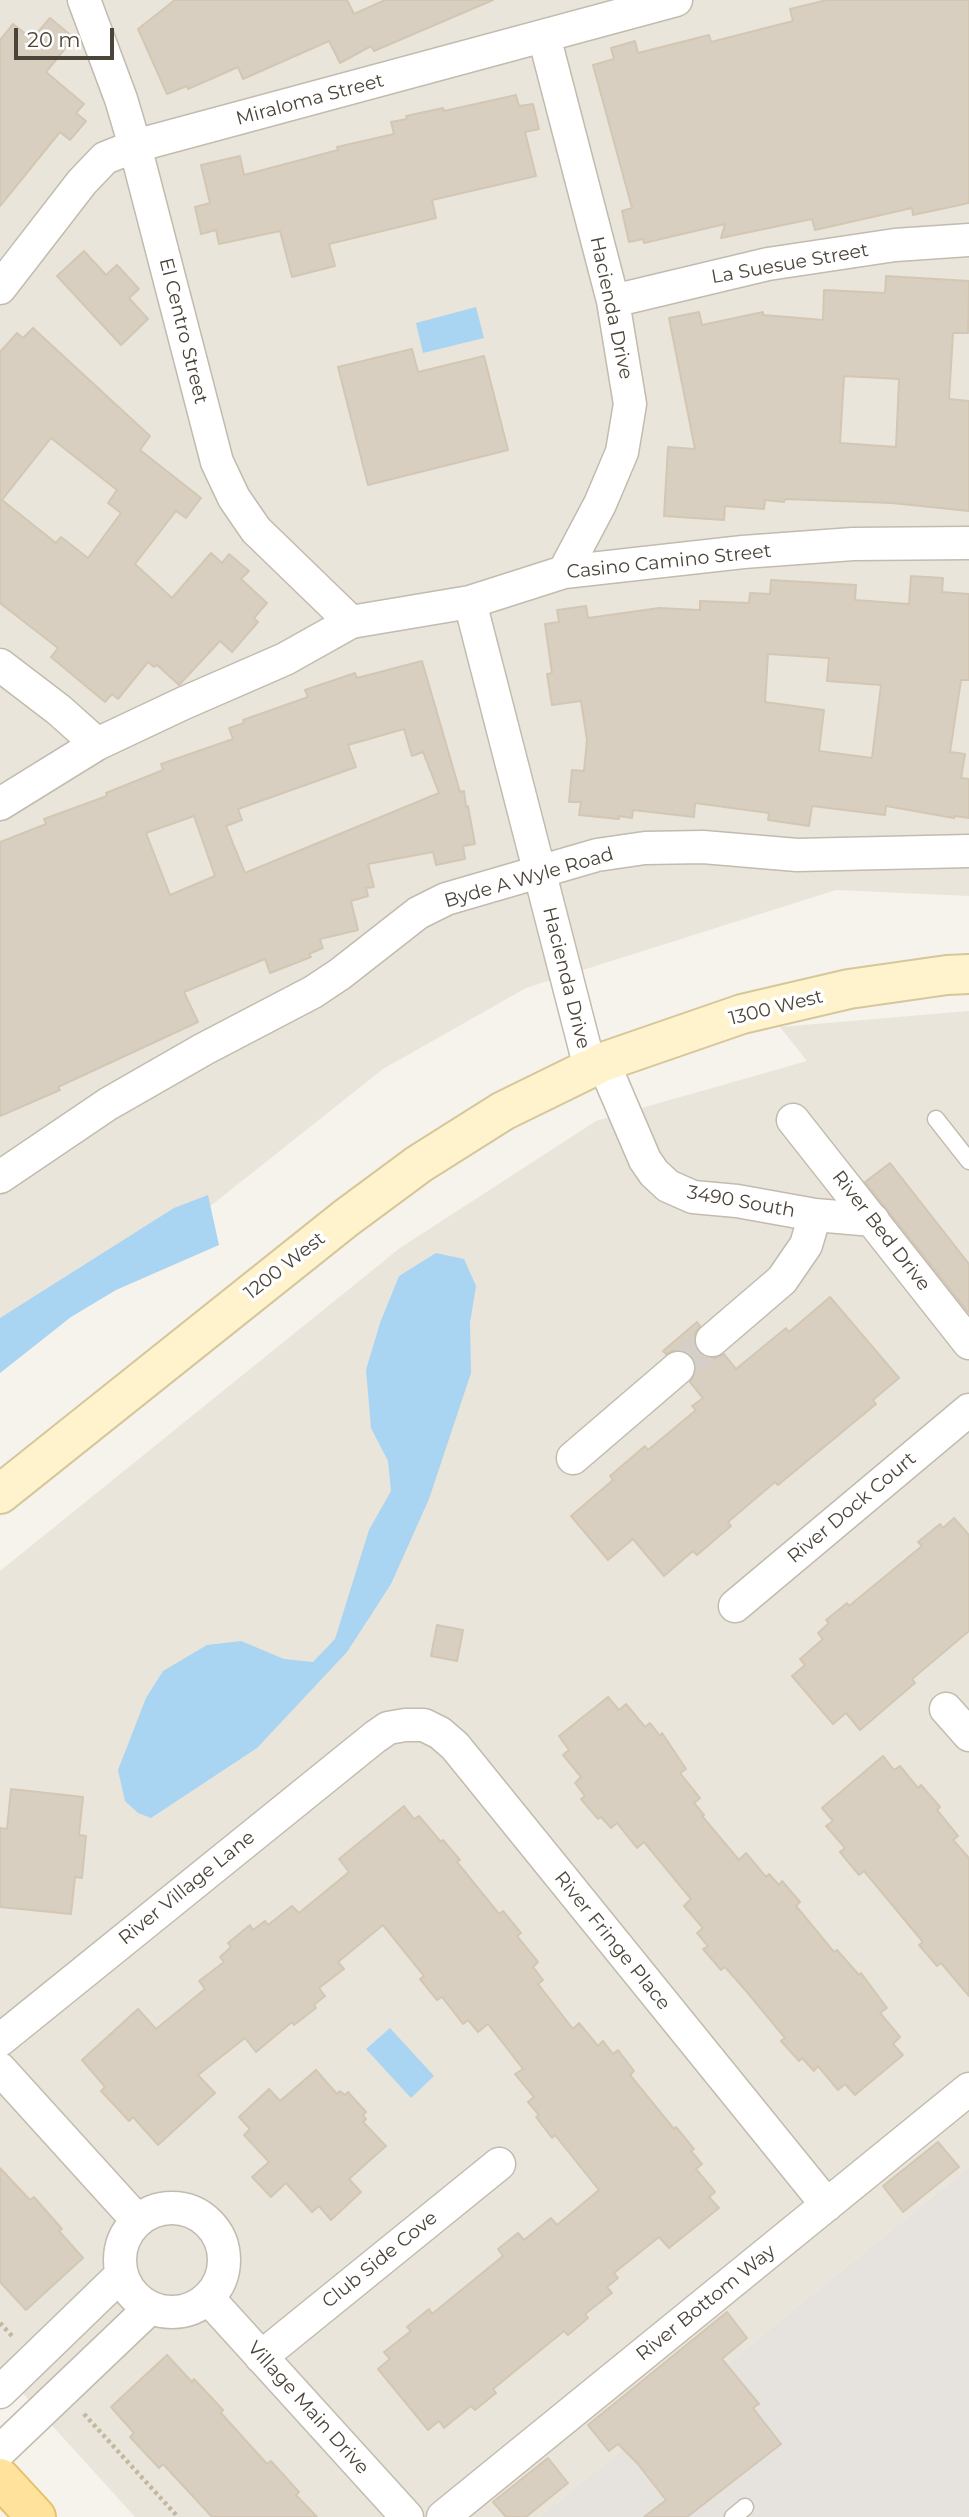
<!DOCTYPE html>
<html>
<head>
<meta charset="utf-8">
<style>
	body { margin:0 }
	#map { position:relative; width:969px; height:2517px; overflow:hidden; background:#f6f3ec; font-family:Montserrat,sans-serif }
	canvas { display:block }
	.scale { position:absolute; left:14px; top:28px; width:100px; height:32px; box-sizing:border-box; border:4px solid #4b4439; border-top:0; padding-left:9px; font-size:21px; line-height:24px; white-space:nowrap; color:#4b4439; -webkit-text-stroke:5px #fff; paint-order:stroke }
</style>
</head>
<body>
<div id="map">
<canvas width="969" height="2517"></canvas>
<div class="scale">20 m</div>
</div>
<script>
const g = document.querySelector('canvas').getContext('2d');
g.lineJoin = 'round';
function fillPath(path, color) { g.fillStyle = color; g.fill(path, 'evenodd'); }
const poly = rows => new Path2D(rows.map(r => 'M' + r).join(''));
function strokePath(path, color, width, dash) { g.strokeStyle = color; g.lineWidth = width; g.lineCap = dash ? 'butt' : 'round'; g.setLineDash(dash || []); g.stroke(path); }
function drawText(font, color, halo, rows, align = 'center') {
  g.font = font + ' Montserrat,sans-serif'; g.lineWidth = 7; g.setLineDash([]); g.textBaseline = 'middle'; g.strokeStyle = halo; g.fillStyle = color; for (const [text, x, y, turn = 0] of rows) {
    g.save(); g.translate(x, y); g.rotate((+turn || 0) * Math.PI / 180); g.textAlign = isNaN(turn) ? turn : align; if (halo) g.strokeText(text, 0, 0); g.fillText(text, 0, 0); g.restore();
  }
}
const residential = poly([
	[0,0,969,0,969,896,836,890,526,988,383,1069,0,1373],
	[969,1011,969,2167,539,2517,135,2517,0,2368,0,1571,400,1248,596,1121,807,1061,780,1027]
]);
const industrial = poly([
	[969,2167,969,2517,539,2517]
]);
const water = poly([
	[476,307,484,338,423,353,416,323],
	[208,1195,219,1245,116,1290,71,1317,0,1373,0,1318,174,1208],
	[436,1253,464,1259,476,1286,470,1323,471,1373,429,1499,391,1584,347,1652,257,1748,151,1818,138,1813,125,1801,118,1770,146,1698,163,1671,207,1645,241,1641,284,1659,313,1662,335,1639,369,1530,391,1491,388,1461,371,1428,366,1370,380,1323,399,1276],
	[390,2028,434,2076,411,2098,366,2049]
]);
const building = poly([
	[175,0,347,0,354,14,385,0,493,0,374,51,371,46,340,63,329,41,243,79,238,67,188,89,187,86,167,94,138,29,175,0],
	[827,0,969,0,969,203,913,215,912,208,815,230,812,219,721,238,725,224,644,243,643,239,629,242,622,211,632,208,593,65,614,59,611,48,635,41,638,53,709,35,711,42,793,21,790,9,827,0],
	[50,18,74,38,46,72,84,104,76,113,86,121,70,140,60,132,0,206,0,40,13,24,32,39,50,18],
	[516,95,519,106,533,104,539,129,525,132,536,176,432,200,436,218,329,244,335,266,292,277,280,231,219,244,216,230,201,234,195,207,210,203,201,165,240,156,244,175,338,150,337,147,394,134,391,122,407,119,406,116,443,108,444,111,516,95],
	[84,251,106,275,117,265,139,289,129,298,148,319,121,345,57,276,84,251],
	[886,276,969,281,968,333,953,333,949,399,969,401,969,511,892,503,785,499,784,502,765,500,764,509,725,506,724,520,664,516,668,447,695,449,669,318,699,312,702,325,763,312,763,315,823,320,824,290,885,293,886,276],
	[844,376,899,379,896,447,840,443,844,376],
	[33,328,150,436,140,450,201,498,186,518,176,511,135,564,172,598,211,553,222,563,229,554,249,571,241,579,267,603,254,618,258,622,232,652,220,641,179,685,157,665,154,667,148,662,118,699,112,694,105,702,51,657,58,648,0,603,0,352,17,333,23,338,33,328],
	[51,438,117,490,108,503,121,513,88,558,61,537,56,543,2,500,51,438],
	[412,349,418,372,484,356,508,450,368,485,338,367,412,349],
	[911,576,943,578,942,592,969,594,969,680,961,680,950,752,965,754,961,778,969,779,969,818,955,816,954,818,886,806,885,815,812,806,809,826,768,820,769,813,695,803,694,817,633,810,632,818,619,816,619,819,579,815,581,802,569,802,572,770,584,771,587,740,581,701,552,705,547,674,552,673,545,624,559,622,557,610,586,606,588,618,659,608,700,610,700,601,749,603,750,593,770,594,771,580,856,585,855,600,909,604,911,576],
	[768,654,829,658,827,681,881,685,872,758,819,751,824,710,765,702,768,654],
	[422,661,460,792,464,791,466,807,468,806,475,844,463,846,465,859,436,865,433,852,368,864,374,887,366,888,368,896,351,901,358,930,320,939,323,948,309,954,311,957,270,973,265,959,184,992,198,1022,58,1087,60,1090,0,1116,0,842,46,824,44,819,107,796,106,793,163,770,161,764,233,739,229,728,244,723,243,720,308,697,305,690,355,673,357,678,422,661],
	[404,729,412,756,423,752,439,793,245,873,226,826,242,820,238,809,356,767,348,745,404,729],
	[194,816,215,876,170,895,146,833,194,816],
	[890,1163,969,1264,969,1313,865,1182,890,1163],
	[830,1297,899,1378,873,1400,876,1404,841,1433,778,1485,775,1482,728,1522,731,1526,697,1555,693,1551,664,1576,633,1539,608,1560,571,1516,613,1480,610,1476,645,1446,648,1450,696,1410,692,1406,703,1398,690,1382,695,1373,696,1364,692,1357,683,1351,674,1350,666,1354,663,1351,697,1322,700,1326,695,1333,694,1343,698,1351,707,1357,715,1358,724,1354,736,1369,786,1328,789,1332,830,1297],
	[954,1518,969,1535,969,1631,912,1679,915,1683,860,1730,846,1713,833,1724,792,1676,805,1665,800,1659,823,1639,818,1633,829,1623,826,1620,847,1603,849,1606,922,1546,918,1542,940,1524,943,1528,954,1518],
	[437,1625,463,1630,457,1661,431,1656,437,1625],
	[608,1697,619,1710,626,1704,645,1727,650,1723,660,1736,662,1733,686,1769,680,1773,700,1798,694,1803,704,1815,702,1816,739,1860,746,1853,766,1877,769,1874,779,1885,782,1881,800,1902,796,1906,834,1952,837,1950,859,1975,861,1973,887,2008,880,2013,900,2037,893,2044,903,2055,855,2095,845,2084,838,2090,818,2066,814,2071,802,2058,799,2061,781,2041,785,2038,747,1992,725,1967,721,1970,703,1949,708,1946,697,1933,703,1928,684,1906,691,1899,644,1842,637,1848,617,1823,611,1828,601,1817,598,1819,581,1799,585,1796,575,1783,581,1777,563,1755,569,1750,559,1736,608,1697],
	[883,1756,894,1770,900,1766,918,1788,921,1785,940,1807,937,1810,958,1836,953,1840,969,1858,969,1996,941,1963,937,1966,919,1945,923,1942,864,1871,859,1875,840,1852,845,1848,826,1826,833,1821,822,1808,883,1756],
	[11,1789,83,1797,79,1835,86,1836,82,1878,75,1877,71,1914,0,1907,0,1828,7,1829,11,1789],
	[404,1806,414,1819,419,1816,441,1842,443,1840,460,1860,457,1862,499,1914,503,1911,521,1933,517,1936,538,1962,533,1967,543,1980,538,1984,573,2029,579,2023,598,2046,603,2041,613,2054,618,2050,634,2071,630,2075,674,2129,676,2127,694,2149,691,2151,702,2164,696,2169,715,2192,709,2197,719,2208,669,2248,659,2237,614,2273,618,2278,607,2287,612,2293,585,2314,588,2318,568,2335,564,2331,493,2389,496,2393,475,2410,471,2406,444,2428,439,2421,428,2430,378,2369,390,2359,384,2352,411,2331,407,2327,429,2309,432,2314,503,2256,498,2249,518,2233,524,2240,551,2218,557,2225,599,2190,555,2135,552,2138,536,2117,539,2115,528,2102,534,2097,515,2074,523,2069,488,2024,478,2032,468,2020,463,2024,442,1997,437,2000,420,1979,424,1976,383,1925,338,1962,344,1969,319,1988,325,1996,314,2005,316,2008,294,2025,292,2022,256,2052,245,2038,198,2075,215,2093,158,2145,133,2117,129,2121,101,2091,105,2087,82,2060,138,2009,156,2029,205,1989,199,1981,224,1962,220,1957,231,1947,228,1943,250,1925,253,1930,265,1921,268,1925,292,1906,299,1913,349,1872,339,1859,404,1806],
	[316,2070,337,2094,340,2091,345,2095,348,2092,366,2112,363,2115,366,2119,363,2122,386,2146,349,2179,361,2192,331,2220,319,2206,312,2212,286,2183,271,2197,252,2177,269,2162,244,2135,250,2129,239,2117,269,2089,280,2101,316,2070],
	[938,2142,959,2167,903,2212,883,2186,938,2142],
	[0,2168,30,2200,34,2197,62,2229,59,2231,83,2258,26,2310,0,2282,0,2168],
	[727,2312,747,2338,722,2359,759,2404,753,2408,781,2444,687,2517,644,2517,666,2500,637,2463,618,2444,609,2451,588,2425,727,2312],
	[167,2355,192,2382,194,2379,223,2410,221,2413,267,2464,271,2461,299,2492,296,2495,317,2517,212,2517,163,2464,159,2468,130,2437,134,2433,111,2407,167,2355],
	[548,2458,568,2483,526,2517,506,2517,493,2502,548,2458]
]);
const streetTunnel = poly([
	[678,1368,712,1340]
]);
const path = poly([
	[0,2323,12,2336],
	[84,2414,178,2517]
]);
const lane = poly([
	[936,1119,969,1161],
	[733,2517,745,2507]
]);
const street = poly([
	[84,0,121,99,135,146,217,462,234,498,256,530,351,622],
	[544,36,613,301,630,404,622,452,600,504,564,572],
	[0,288,82,182,105,158,135,146,676,0],
	[613,301,768,264,895,245,969,240],
	[470,602,590,1068],
	[0,665,59,710,97,744],
	[0,804,97,744,184,703,285,659,351,622,470,602,564,572,743,552,853,544,969,543],
	[603,1062,645,1160,654,1173,668,1186,693,1197,737,1201,815,1215,873,1220],
	[793,1120,969,1343],
	[0,1177,108,1104,204,1049,313,992,340,974,418,913,446,899,597,855,645,848,703,847,797,855,969,851],
	[712,1340,782,1280,806,1245,815,1215],
	[573,1458,678,1368],
	[735,1606,969,1410],
	[946,1709,969,1735],
	[0,2040,375,1737,388,1728,405,1725,424,1725,440,1733,455,1746,827,2205],
	[0,2069,137,2220],
	'120 2260a52 52 0 1 1 104 0a52 52 0 1 1-104 0Z',
	[209,2299,407,2517],
	[261,2357,499,2164],
	[0,2392,121,2275],
	[0,2451,150,2308],
	[443,2517,969,2089]
]);
const secondary = poly([
	[0,1494,346,1218,419,1164,503,1111,603,1062,742,1014,849,989,947,975,969,974]
]);
const primary = poly([
	[0,2478,36,2517]
]);
const streetNames = [
	["Miraloma Street",310,100,-15],
	["La Suesue Street",790,264,-10],
	["Hacienda Drive",611,308,78],
	["El Centro Street",183,331,76],
	["Casino Camino Street",669,562,-6],
	["Byde A Wyle Road",529,878,-16],
	["Hacienda Drive",566,978,76],
	["1300 West",776,1008,-14],
	["3490 South",741,1202,10],
	["River Bed Drive",881,1231,52],
	["1200 West",285,1266,-38],
	["River Dock Court",852,1508,-40],
	["River Village Lane",187,1888,-39],
	["River Fringe Place",612,1941,51],
	["Club Side Cove",380,2260,-39],
	["River Bottom Way",706,2303,-39],
	["Village Main Drive",308,2408,48]
];
fillPath(residential, '#eae5da');
fillPath(industrial, '#e6e2dd');
fillPath(water, '#a9d4f2');
fillPath(building, '#d8cfc1');
strokePath(building, '#d3c7b4', 2);
strokePath(streetTunnel, '#d4d0c8', 32, [32, 16]);
strokePath(lane, '#c2bbae', 19);
strokePath(street, '#c2bbae', 35);
strokePath(secondary, '#d6c79b', 42);
strokePath(primary, '#e6c16a', 42);
strokePath(path, '#c4b79f', 4.5, [3.5, 3.5]);
strokePath(lane, '#fff', 16);
strokePath(street, '#fff', 32);
strokePath(secondary, '#fff3cd', 38);
strokePath(primary, '#ffe39c', 38);
drawText('19px', '#4b4439', '#fff', streetNames);
</script>
</body>
</html>
